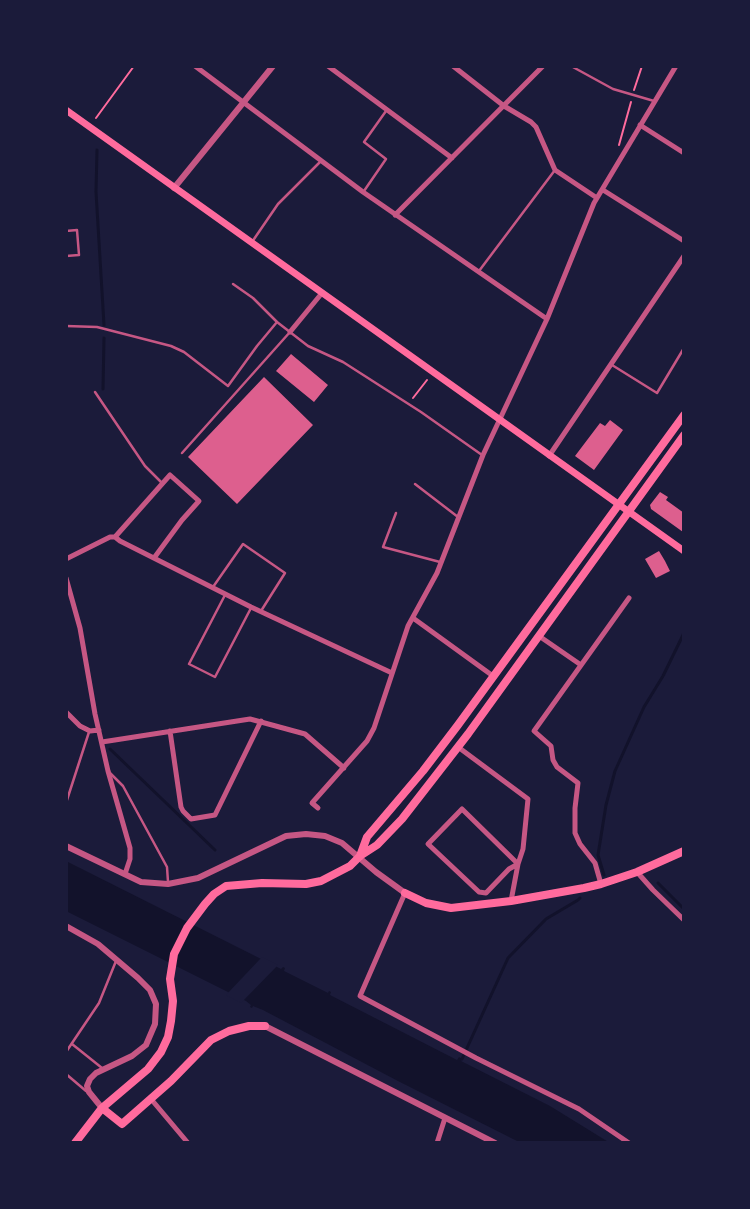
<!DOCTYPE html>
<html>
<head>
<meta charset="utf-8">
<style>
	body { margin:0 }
	#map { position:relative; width:750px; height:1209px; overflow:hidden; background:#1b1b3a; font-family:Montserrat,sans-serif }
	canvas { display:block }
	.frame { position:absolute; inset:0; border:68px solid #1b1b3a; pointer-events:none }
</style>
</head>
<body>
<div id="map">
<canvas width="750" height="1209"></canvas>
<div class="frame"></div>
</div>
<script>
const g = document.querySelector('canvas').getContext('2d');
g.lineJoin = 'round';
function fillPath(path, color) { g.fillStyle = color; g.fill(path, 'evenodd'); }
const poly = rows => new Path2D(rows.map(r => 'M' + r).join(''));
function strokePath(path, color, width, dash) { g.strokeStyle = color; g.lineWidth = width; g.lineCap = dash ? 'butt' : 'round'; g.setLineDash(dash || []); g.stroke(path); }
const water = poly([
	[66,861,281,969,283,967,285,968,284,971,328,993,329,991,331,992,330,995,457,1060,459,1057,462,1059,461,1061,550,1106,610,1143,521,1143,398,1081,263,1010,253,1006,252,1008,250,1007,251,1005,246,1001,66,911]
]);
const pier = poly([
	[262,957,278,965,241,1003,226,995]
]);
const stream = poly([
	[97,150,96,192,104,325],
	[103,389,104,338],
	[110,749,215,850],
	[604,875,598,855,606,805,615,771,644,707,663,676,684,633],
	[658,883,684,909],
	[462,1059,508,958,546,919,578,900,580,898]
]);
const building = poly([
	[291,354,328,385,314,402,276,371],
	[264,377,313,425,237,504,188,457],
	[610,420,623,430,594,470,575,456,600,423,605,426],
	[660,492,668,497,666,500,684,513,683,532,651,509,650,505],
	[659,551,665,561,670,571,656,578,645,559]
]);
const path = poly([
	[634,90,642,66],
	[96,118,134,66],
	[619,145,631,102],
	[413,398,427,380]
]);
const service = poly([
	[571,66,613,89,654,101],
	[364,191,386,159,364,142,386,111],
	[66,231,77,230,79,255,66,256],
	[252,242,278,204,321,161],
	[479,271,555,170],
	[233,284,253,298,277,322],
	[66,326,97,327,171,346,184,352,228,386,257,346,277,322,308,346,343,362,421,412,482,455],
	[612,365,657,393,684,348],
	[95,392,145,466,162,483],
	[182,453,290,332],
	[415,484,458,517],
	[396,513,383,547,440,562],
	[213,587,243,544,285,573,261,611],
	[225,595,189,664,215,677,251,608],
	[109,772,123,786,167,867,168,882],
	[66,803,89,732],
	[72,1044,102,1068],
	[66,1052,99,1003,116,961],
	[66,1074,86,1091]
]);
const minor = poly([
	[195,66,363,192,547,319],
	[328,66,452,158],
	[453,66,504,106,531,122,536,127,555,170,597,198],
	[640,125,684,153],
	[603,190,684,241],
	[395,215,543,66],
	[290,332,322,293],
	[549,456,684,256],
	[115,537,170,475,199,501,182,520,154,558],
	[66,559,110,537,115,537,120,541,251,607,392,673],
	[66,578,80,628,95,714,108,771,130,848,130,859,125,874],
	[413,618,493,676],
	[539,636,581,665],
	[66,712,80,726,90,731,99,730],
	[170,731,181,807,183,811,191,819,215,815,261,721],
	[102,742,250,719,305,734,344,768],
	[458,747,528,799,523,849,518,864,509,869,486,893,479,892,428,844,462,809,518,864,511,901],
	[318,808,312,803,367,741,374,728,408,626,437,573,483,455,547,319,594,203,676,66],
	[637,872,653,890,684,920],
	[601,884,595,863,580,844,575,833,575,808,578,783,557,767,553,760,551,746,534,731,629,598],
	[405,893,360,996,476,1058,579,1109,629,1143],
	[151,1099,188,1143],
	[437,1143,445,1118]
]);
const tertiary = poly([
	[174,188,273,66],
	[66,846,141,882,168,884,198,878,286,836,306,834,325,836,342,843,376,872,405,893],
	[66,926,98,944,138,978,150,990,156,1004,155,1024,146,1045,132,1056,96,1073,90,1079,87,1086,89,1092,102,1108],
	[265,1026,495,1143]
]);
const secondary = poly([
	[66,110,684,551]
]);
const primary = poly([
	[360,856,367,837,423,771,458,725,684,415],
	[405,893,426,903,451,908,511,901,584,888,601,884,637,872,684,851],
	[102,1108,122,1124,171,1081,211,1040,229,1031,249,1026,265,1026],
	[75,1143,102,1108,148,1069,161,1052,168,1037,171,1021,173,1001,170,979,174,954,187,928,205,904,214,894,226,886,262,883,306,884,321,881,350,866,360,856,377,845,402,819,468,734,684,435]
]);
fillPath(water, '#12122b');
fillPath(pier, '#1b1b3a');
strokePath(stream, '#12122b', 3);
fillPath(building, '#dd5f8e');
strokePath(path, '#ff6b9d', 2);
strokePath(service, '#c65784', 2.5);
strokePath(minor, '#c65784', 5);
strokePath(tertiary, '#c65784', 6);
strokePath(secondary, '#ff6b9d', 7);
strokePath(primary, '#ff6b9d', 8);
</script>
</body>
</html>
